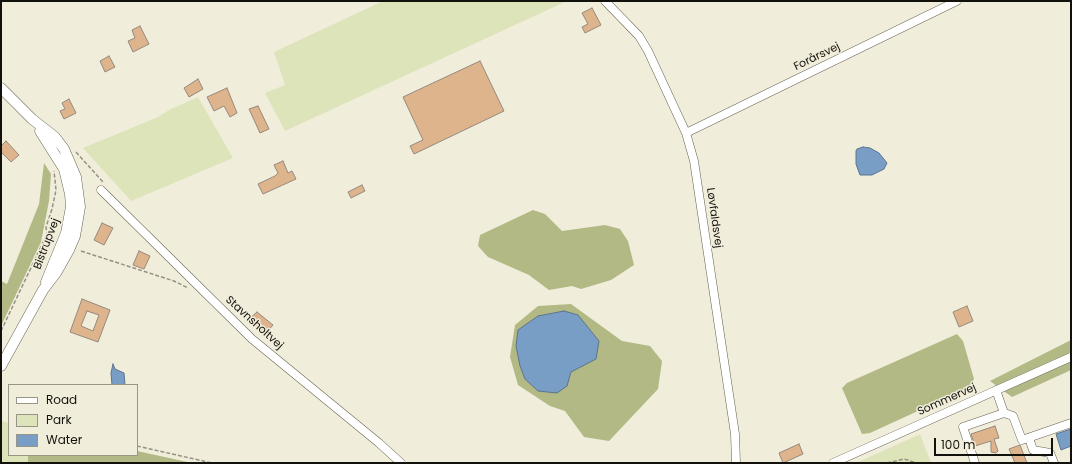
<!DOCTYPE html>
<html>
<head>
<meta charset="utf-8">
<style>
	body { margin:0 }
	#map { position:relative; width:1072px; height:464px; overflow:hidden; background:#f1eddb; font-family:Poppins,sans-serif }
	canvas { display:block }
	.frame { position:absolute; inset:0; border:2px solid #13110b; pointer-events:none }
	.legend { position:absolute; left:8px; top:384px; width:130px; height:72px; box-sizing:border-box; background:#f1eddb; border:1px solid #989588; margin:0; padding:5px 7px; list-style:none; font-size:12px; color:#13110b }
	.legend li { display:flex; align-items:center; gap:8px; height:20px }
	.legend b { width:20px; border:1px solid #989588 }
	.scale { position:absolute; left:934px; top:438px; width:119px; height:18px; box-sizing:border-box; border:2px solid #13110b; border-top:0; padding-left:5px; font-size:12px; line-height:14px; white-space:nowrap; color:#13110b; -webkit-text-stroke:3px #f1eddb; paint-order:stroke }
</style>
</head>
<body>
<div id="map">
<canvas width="1072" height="464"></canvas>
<div class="frame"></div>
<ul class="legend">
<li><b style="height:5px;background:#fff"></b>Road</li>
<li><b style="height:11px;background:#dee4ba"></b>Park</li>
<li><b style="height:11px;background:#799ec5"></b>Water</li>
</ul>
<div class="scale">100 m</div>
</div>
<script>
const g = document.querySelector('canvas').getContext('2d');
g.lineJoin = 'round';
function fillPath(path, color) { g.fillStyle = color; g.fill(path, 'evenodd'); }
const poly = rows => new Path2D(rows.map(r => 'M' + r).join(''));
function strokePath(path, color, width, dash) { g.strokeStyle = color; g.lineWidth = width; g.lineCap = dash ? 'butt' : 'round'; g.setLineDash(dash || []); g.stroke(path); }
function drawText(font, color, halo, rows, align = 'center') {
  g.font = font + ' Poppins,sans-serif'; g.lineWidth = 3; g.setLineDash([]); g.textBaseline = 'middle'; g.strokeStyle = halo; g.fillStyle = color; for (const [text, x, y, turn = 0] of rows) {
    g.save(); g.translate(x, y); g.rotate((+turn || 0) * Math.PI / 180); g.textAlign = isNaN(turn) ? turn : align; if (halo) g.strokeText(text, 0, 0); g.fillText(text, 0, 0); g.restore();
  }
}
const green = poly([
	[383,1,567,1,285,131,265,93,285,85,274,52],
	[198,97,233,158,131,201,83,148,158,117,169,110],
	[1,421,9,423,9,455,28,455,28,463,1,463],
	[920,434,931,463,856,463]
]);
const forest = poly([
	[44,163,51,174,49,201,41,242,1,326,1,281,7,284,39,204],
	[533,210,545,214,562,231,605,225,620,229,628,241,634,265,611,280,581,289,572,286,549,290,529,275,488,257,478,246,480,235],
	[571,304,622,341,650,346,662,361,658,389,609,441,584,437,565,411,550,406,518,385,510,357,515,325,538,306],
	[957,334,963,341,974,379,968,388,870,433,862,434,842,388,847,383],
	[1071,340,1071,370,1012,397,990,381],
	[137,451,192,463,28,463,28,455,137,455]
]);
const water = poly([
	[863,147,870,148,879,153,887,163,884,169,872,175,860,175,856,164,856,151,857,149,863,147],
	[564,311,578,315,599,341,596,359,571,372,567,386,557,393,538,391,525,379,520,366,516,346,518,330,538,316,564,311],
	[113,364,115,369,124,373,125,385,112,385,111,373,113,364],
	[1071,429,1071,446,1061,450,1056,434,1071,429]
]);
const building = poly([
	[592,8,601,25,585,33,582,27,588,24,582,13,592,8],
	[140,26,149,44,133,52,128,41,135,38,132,30,140,26],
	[109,56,115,67,105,72,100,61,109,56],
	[480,61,504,111,414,154,410,146,423,140,403,97,480,61],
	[198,79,203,89,189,97,184,88,198,79],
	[227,88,237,113,230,117,224,106,214,111,207,97,227,88],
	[69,99,76,113,64,119,60,111,65,109,62,103,69,99],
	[258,106,269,129,260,133,249,109,258,106],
	[6,141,19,155,11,162,1,152,1,146,6,141],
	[283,161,288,173,292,171,296,179,263,194,258,184,275,176,278,173,274,165,283,161],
	[362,185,365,191,351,198,348,192,362,185],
	[102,223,113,228,104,245,94,240,102,223],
	[139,251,150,256,144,269,133,265,139,251],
	[82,299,110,310,98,342,70,332,82,299],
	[87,311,99,315,93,331,81,326,87,311],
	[967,306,973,321,959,327,953,312,967,306],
	[257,312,273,325,265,334,249,319,257,312],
	[995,426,999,438,994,439,998,451,996,453,991,452,991,441,975,446,971,434,995,426],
	[799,444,803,454,783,463,779,453,799,444],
	[1020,445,1027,463,1015,463,1009,449,1020,445]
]);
const path = poly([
	[76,152,103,182],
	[54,238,47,234,46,227,52,209,56,190,54,171],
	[81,251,174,281,188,288],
	[1,331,47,234],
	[137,446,212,463],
	[887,463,904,459,917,463]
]);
const minor = poly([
	[605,1,639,36,648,51,686,133,694,161,735,434,736,463],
	[686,133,957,1],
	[101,190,252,339,379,443,401,463],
	[1004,413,1013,416,1022,440,1071,423],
	[1029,438,1033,450,1050,453,1054,463],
	[833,463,1071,357],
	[975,463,963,427,1004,413,996,390]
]);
const major = poly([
	[1,88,32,119,55,137,64,149,76,177,80,207,75,236,69,250,56,273,43,290,1,366],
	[40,131,64,169,70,194,71,207,66,233,46,282]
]);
const streetNames = [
	["Forårsvej",817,57,-26],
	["Løvfaldsvej",714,218,82],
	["Bistrupvej",47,244,-69],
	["Stavnsholtvej",254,323,42],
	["Sommervej",947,400,-24]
];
fillPath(green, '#dee4ba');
fillPath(forest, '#b2b984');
fillPath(water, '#799ec5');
strokePath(water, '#5a748d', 1);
fillPath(building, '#deb48d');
strokePath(building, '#95887c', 1);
strokePath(minor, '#666353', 9);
strokePath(major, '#666353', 11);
strokePath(path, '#959285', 1.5, [4, 2]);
strokePath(minor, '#fff', 8);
strokePath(major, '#fff', 10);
drawText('11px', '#13110b', '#f1eddb', streetNames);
</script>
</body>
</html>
